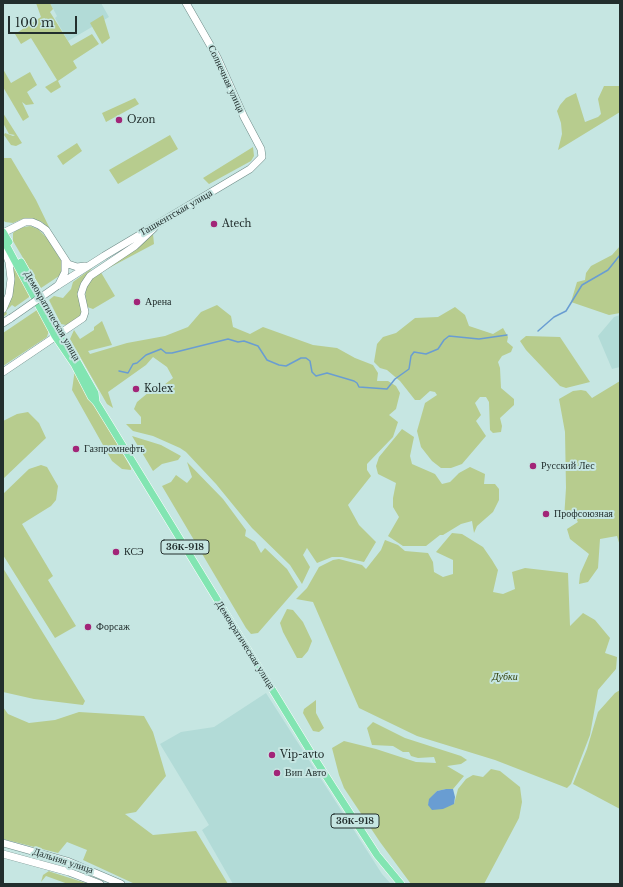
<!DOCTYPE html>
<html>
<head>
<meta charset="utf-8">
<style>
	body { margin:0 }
	#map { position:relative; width:623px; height:887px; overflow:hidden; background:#c6e6e2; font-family:"Libre Baskerville",serif }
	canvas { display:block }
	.frame { position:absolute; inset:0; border:4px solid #222e2d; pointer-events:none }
	.scale { position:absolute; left:8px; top:16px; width:69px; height:18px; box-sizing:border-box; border:2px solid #222e2d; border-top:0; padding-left:5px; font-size:12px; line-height:14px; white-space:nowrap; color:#222e2d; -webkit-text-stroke:3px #c6e6e2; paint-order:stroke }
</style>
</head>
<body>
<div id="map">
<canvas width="623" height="887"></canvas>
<div class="frame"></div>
<div class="scale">100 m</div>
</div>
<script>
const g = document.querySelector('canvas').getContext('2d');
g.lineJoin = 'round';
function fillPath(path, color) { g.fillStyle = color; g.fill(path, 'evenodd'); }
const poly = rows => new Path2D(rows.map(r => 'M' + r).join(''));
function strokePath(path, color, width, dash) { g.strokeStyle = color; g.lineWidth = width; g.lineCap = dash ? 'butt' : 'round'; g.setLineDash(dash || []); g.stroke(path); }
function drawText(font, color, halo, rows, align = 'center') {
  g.font = font + ' "Libre Baskerville",serif'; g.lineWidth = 4; g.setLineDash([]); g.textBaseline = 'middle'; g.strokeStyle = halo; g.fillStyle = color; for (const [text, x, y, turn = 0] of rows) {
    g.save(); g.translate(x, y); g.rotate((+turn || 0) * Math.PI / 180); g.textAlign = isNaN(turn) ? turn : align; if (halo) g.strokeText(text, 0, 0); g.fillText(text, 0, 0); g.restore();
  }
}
const built = poly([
	[50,3,101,3,109,17,68,41,55,18,57,16],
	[620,315,620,367,612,369,598,336,614,317],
	[266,693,382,874,391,884,233,884,202,830,209,825,160,744,181,732,214,727]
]);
const green = poly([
	[36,3,50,3,53,9,50,12,71,46,92,34,99,44,73,61,77,68,58,81,61,87,51,93,45,87,57,80,31,38,21,44,15,34,41,17],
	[103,15,110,38,102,44,90,23],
	[3,69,11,83,30,72,37,85,27,92,34,104,26,105,22,102,29,117,23,121,3,87],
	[604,86,620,86,620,112,558,150,562,134,561,123,557,111,560,105,566,98,576,93,585,122,598,117,601,114,598,99],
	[135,98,139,104,106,122,102,113],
	[3,113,22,143,16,146,11,145,4,135,5,133,13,136,15,135,9,134,3,123],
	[170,135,178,149,118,184,109,170],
	[77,143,82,151,63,165,57,156],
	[253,147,254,156,251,161,209,184,203,178],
	[3,158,11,158,36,200,50,229,42,222,31,218,22,219,13,223,5,222,3,220],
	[30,226,38,229,47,238,64,265,62,274,41,288,13,241,13,233,19,228],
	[153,234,154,244,107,269,106,267,139,246],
	[620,246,620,313,609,315,571,302,577,282,585,280,586,273,591,266,612,255],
	[10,260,32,295,15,307,12,305,6,311,7,314,3,317],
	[92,268,79,287,78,294,82,313,80,317,66,325,61,324,49,300,54,296,63,298,71,289,73,282],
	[99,269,115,296,93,309,87,307,85,299,86,287],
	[217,305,231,316,233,327,250,334,263,327,313,345,337,348,355,358,373,365,378,373,377,381,388,381,396,386,400,393,396,409,389,415,398,422,393,437,367,464,367,470,371,476,348,505,359,525,376,542,364,562,342,557,332,557,317,563,307,548,303,555,310,567,302,584,290,565,252,528,216,484,186,452,180,448,153,436,133,431,126,424,141,424,141,417,134,409,137,402,149,392,160,388,173,378,167,367,153,357,146,365,108,392,113,408,107,404,70,339,74,330,80,339,94,330,94,327,102,321,112,345,88,351,90,354,127,343,165,336,188,327,201,312],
	[455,307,465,315,469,326,493,334,503,328,508,337,507,342,513,347,511,352,502,356,498,362,500,368,501,388,514,399,514,405,500,418,502,426,501,432,493,433,490,430,489,402,486,397,480,397,475,403,481,415,476,421,486,436,462,464,451,468,441,468,432,461,421,447,417,431,425,403,437,395,435,392,430,391,420,400,415,400,400,381,387,370,380,368,374,362,377,344,383,337,396,333,415,318,438,317],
	[40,308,49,330,47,337,3,366,3,333],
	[526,336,560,337,590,382,566,388,560,386,526,350,520,341],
	[75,369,131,468,131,470,122,469,112,461,72,390],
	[620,381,620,546,617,536,600,539,598,568,588,582,579,584,580,574,589,554,570,539,567,529,578,522,573,515,564,519,566,488,565,432,559,399,573,391,581,390,586,391,592,398],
	[28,412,39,423,46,438,3,479,3,421,17,414],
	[402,429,414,437,410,456,412,464,435,474,442,484,450,482,459,473,470,467,485,474,484,484,495,484,499,489,499,500,493,512,477,526,474,533,472,521,461,524,443,535,440,535,426,546,403,546,388,536,399,517,393,507,393,498,396,483,378,474,376,466,379,457],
	[132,436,161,445,181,456,178,460,162,464,153,471],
	[187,462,223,499,246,530,245,536,255,542,261,553,265,548,287,569,298,587,258,633,251,634,246,628,162,486,171,482,176,475,187,483,192,477],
	[41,465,47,467,58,486,56,500,51,506,22,524,53,576,48,580,76,626,55,638,3,555,3,494,29,469],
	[452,533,462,534,483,547,492,560,498,570,493,592,503,594,515,589,512,572,525,568,568,573,570,626,583,613,595,620,610,638,605,653,617,657,616,669,598,690,590,735,571,784,567,788,495,760,417,736,359,708,313,602,296,599,307,588,319,567,333,560,339,559,362,565,366,569,381,550,385,540,398,545,405,551,428,553,433,562,434,572,443,577,453,574,453,560,436,552],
	[3,568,85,701,83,705,34,699,3,692],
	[287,609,293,610,303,622,312,641,308,651,302,658,297,658,283,632,280,623],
	[620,690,620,809,573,784,587,749,598,712,615,693],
	[316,700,316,713,324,728,319,732,313,731,303,713,304,709],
	[3,707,8,714,29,723,55,720,79,712,144,716,153,732,166,776,136,812,125,814,153,835,196,831,228,884,135,884,83,860,87,850,67,842,58,853,3,839],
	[373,722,405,738,461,756,467,760,461,764,447,766,464,776,453,789,446,789,437,791,430,799,428,805,454,804,458,789,466,779,473,775,483,777,491,769,500,771,520,787,522,802,519,818,484,884,411,884,380,842,344,788,339,775,332,748,344,741,376,749,416,762,436,763,434,757,418,758,411,756,409,752,403,752,393,746,372,745,367,728],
	[49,871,51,872,89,884,68,884,46,876,41,882,43,875]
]);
const water = poly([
	[446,789,453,789,455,797,454,804,443,809,432,810,428,805,429,799,437,791]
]);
const stream = poly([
	[538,331,554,317,566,311,582,285,608,270,620,255],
	[119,371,128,373,133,364,137,363,146,355,161,349,166,353,172,353,228,339,238,342,244,341,258,346,267,360,279,365,286,366,301,358,306,358,310,361,312,372,316,376,327,373,354,381,357,383,359,387,387,389,395,379,409,369,411,356,414,352,426,354,438,349,444,340,449,336,479,339,507,335]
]);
const secondary = poly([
	[3,233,25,222,32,222,39,225,46,230,68,264,77,267,85,266],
	[3,247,9,262,11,279,9,295,3,309],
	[59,284,65,272,65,261],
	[57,286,104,256,250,169,262,157,261,149,244,117,217,57,186,3],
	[3,323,11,318],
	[3,372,83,318,85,312,81,294,84,285,90,276,135,246,154,228],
	[3,843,67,861,121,884],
	[3,854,69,872,100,884]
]);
const primary = poly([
	[3,232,9,242],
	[3,239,55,336,74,364,91,397,96,402,313,756,377,855,401,884],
	[21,262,95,393,96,402]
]);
const secondaryBridge = poly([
	[11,318,57,286]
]);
const markers = [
	[119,120,4,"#a22578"],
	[214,224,4,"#a22578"],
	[137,302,4,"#a22578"],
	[136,389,4,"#a22578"],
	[76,449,4,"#a22578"],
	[533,466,4,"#a22578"],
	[546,514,4,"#a22578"],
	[116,552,4,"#a22578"],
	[88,627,4,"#a22578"],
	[272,755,4,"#a22578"],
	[277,773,4,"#a22578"]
];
const shields = [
	[185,547,48],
	[355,821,48]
];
const shieldNames = [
	["36К-918",185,547],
	["36К-918",355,821]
];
const streetNames = [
	["Солнечная улица",226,79,65],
	["Ташкентская улица",176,213,-30],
	["Демократическая улица",52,316,60],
	["Демократическая улица",245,645,58],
	["Дальняя улица",63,861,18]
];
const poiNames = [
	["Ozon",127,120],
	["Atech",222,224],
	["Арена",145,302],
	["Kolex",144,389],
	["Газпромнефть",84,449],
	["Русский Лес",541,466],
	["Профсоюзная",554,514],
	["КСЭ",124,552],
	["Форсаж",96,627],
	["Vip-avto",280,755],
	["Вип Авто",285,773]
];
const parkNames = [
	["Дубки",505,677]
];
fillPath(built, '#b2dbd7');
fillPath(green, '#b7cc8e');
fillPath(water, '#699dd2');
strokePath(stream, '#699dd2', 1.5);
strokePath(secondary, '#6d8b87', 8);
strokePath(primary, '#fff', 8);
strokePath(secondary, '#fff', 7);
strokePath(primary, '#82e5b2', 7);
strokePath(secondaryBridge, '#6d8b87', 8, []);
strokePath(secondaryBridge, '#fff', 7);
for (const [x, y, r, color] of markers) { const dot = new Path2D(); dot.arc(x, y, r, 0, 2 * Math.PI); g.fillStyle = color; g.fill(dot); strokePath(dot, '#c6e6e2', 1.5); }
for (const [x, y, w] of shields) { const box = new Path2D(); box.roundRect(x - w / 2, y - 7, w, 14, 3); g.fillStyle = '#c6e6e2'; g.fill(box); strokePath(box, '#222e2d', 1); }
drawText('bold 9px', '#222e2d', null, shieldNames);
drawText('10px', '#222e2d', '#c6e6e2', streetNames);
drawText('10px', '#222e2d', '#c6e6e2', poiNames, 'left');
drawText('italic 10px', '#313e09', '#c6e6e2', parkNames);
</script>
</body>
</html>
